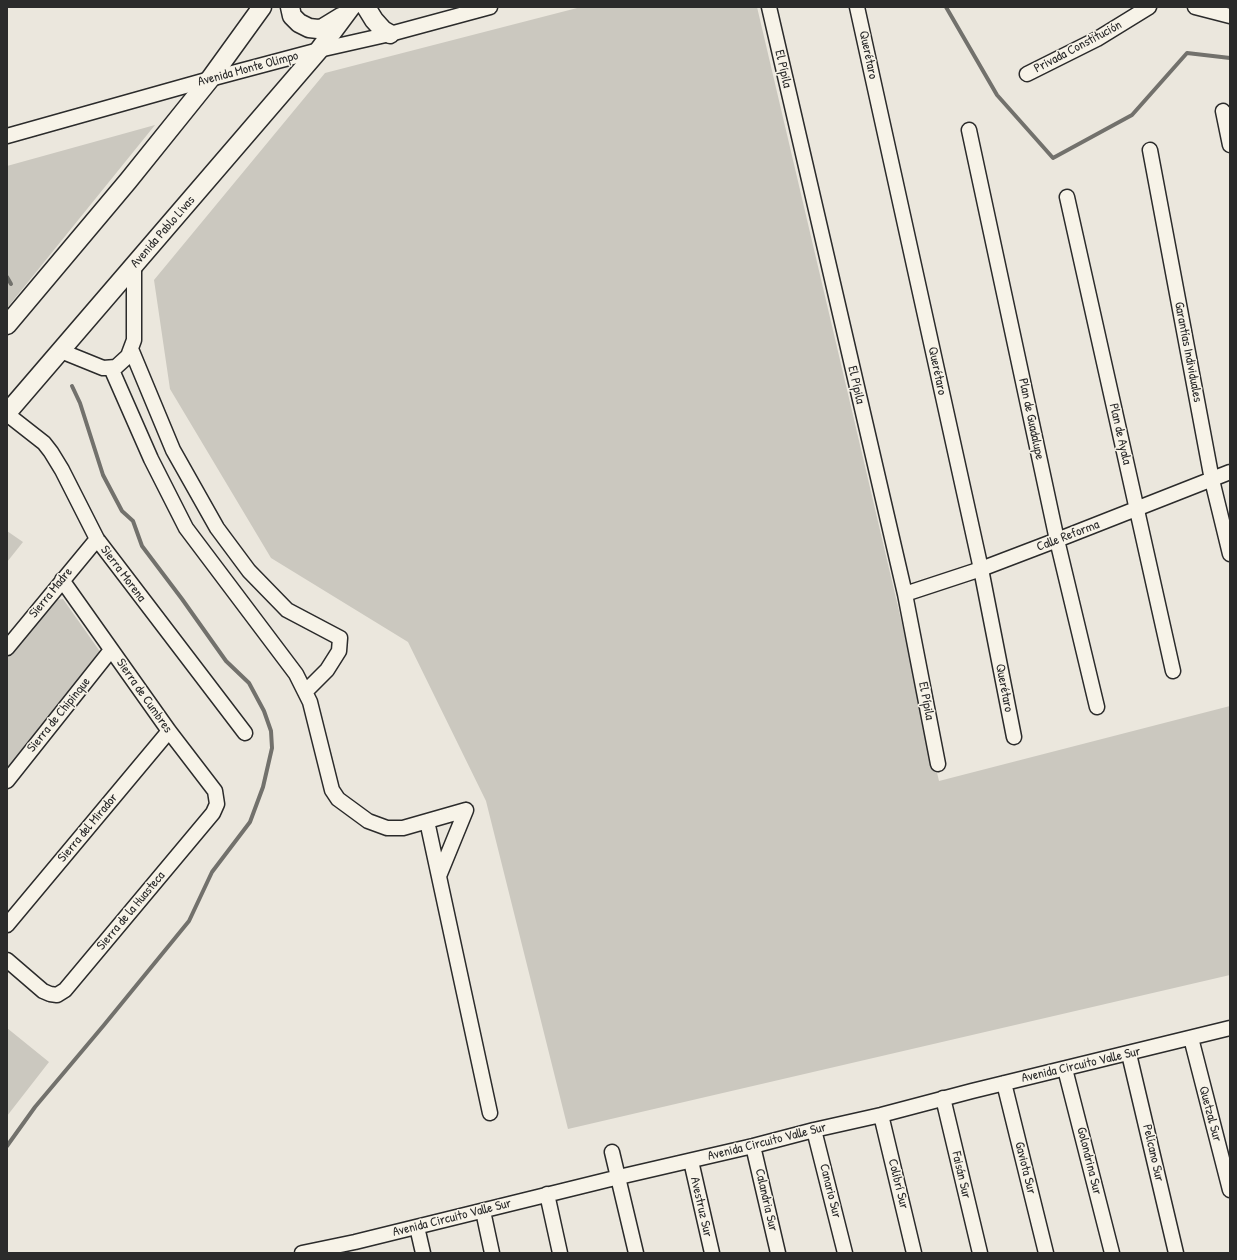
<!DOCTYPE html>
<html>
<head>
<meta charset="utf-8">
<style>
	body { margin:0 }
	#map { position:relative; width:1237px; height:1260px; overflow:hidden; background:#ebe7dd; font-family:"Patrick Hand",sans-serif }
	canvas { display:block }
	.frame { position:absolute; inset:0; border:8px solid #2b2b2b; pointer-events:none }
</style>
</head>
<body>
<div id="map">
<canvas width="1237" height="1260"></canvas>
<div class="frame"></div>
</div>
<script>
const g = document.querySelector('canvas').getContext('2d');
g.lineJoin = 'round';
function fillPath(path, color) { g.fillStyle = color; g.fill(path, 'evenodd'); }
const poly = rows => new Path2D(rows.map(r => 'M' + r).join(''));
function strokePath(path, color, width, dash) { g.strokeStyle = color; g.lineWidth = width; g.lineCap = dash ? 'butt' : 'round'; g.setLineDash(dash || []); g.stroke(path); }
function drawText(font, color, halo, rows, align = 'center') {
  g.font = font + ' "Patrick Hand",sans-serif'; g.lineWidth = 3; g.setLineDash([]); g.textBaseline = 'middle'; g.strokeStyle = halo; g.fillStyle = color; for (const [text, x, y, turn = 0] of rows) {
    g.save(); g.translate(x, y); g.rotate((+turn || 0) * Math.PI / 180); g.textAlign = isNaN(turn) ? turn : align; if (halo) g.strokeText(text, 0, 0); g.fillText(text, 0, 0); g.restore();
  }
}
const green = poly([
	[581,7,757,7,939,781,1230,706,1230,975,568,1129,486,801,408,642,271,558,170,389,154,280,325,73],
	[155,125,7,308,7,166],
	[7,531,23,542,7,562],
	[63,599,101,653,7,774,7,657,46,611,56,600],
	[7,1028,49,1062,7,1116]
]);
const stream = poly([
	[946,7,997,95,1053,158,1132,115,1187,53,1230,58],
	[7,277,11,284],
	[7,1146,35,1107,104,1025,189,921,212,872,250,822,263,787,272,748,271,731,264,711,249,683,226,661,182,599,142,546,133,521,122,511,103,475,80,403,72,386]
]);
const minor = poly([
	[769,7,905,594,938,764],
	[857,7,981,569,1014,737],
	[1195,7,1230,16],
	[1027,74,1097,39,1149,7],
	[1223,111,1230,145],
	[969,130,1057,540,1097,707],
	[7,136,210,79,319,50,390,34,490,7],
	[1150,150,1212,480,1230,554],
	[1067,197,1173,671],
	[131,349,173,450,217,528,249,571,287,610,340,638,339,651,327,670,305,692],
	[61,351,103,368,116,367,128,356,134,340,134,266],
	[111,368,151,459,186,528,296,674,310,702,332,790,338,799,368,821,387,828,403,828,466,810],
	[7,414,44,443,51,452,62,470,97,539,245,733],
	[905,594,981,569,1057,540,1230,472],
	[7,648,97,539],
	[7,781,111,650],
	[427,821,490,1113],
	[439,876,466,810],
	[7,925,169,731],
	[7,960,43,991,50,994,57,995,65,990,213,813,217,804,215,791,169,731,62,580],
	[1191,1038,1230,1190],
	[1129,1054,1176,1253],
	[1065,1069,1112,1253],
	[1004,1083,1046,1253],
	[943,1098,980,1253],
	[881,1115,914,1253],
	[814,1130,845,1253],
	[753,1146,778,1253],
	[612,1152,636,1253],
	[691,1161,712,1253],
	[547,1194,560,1253],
	[483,1211,492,1253],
	[417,1227,423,1253],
	[302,1253,355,1242,619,1177,753,1146,814,1130,881,1115,972,1091,1230,1028]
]);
const major = poly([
	[290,7,292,16,299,23,309,28,318,29,323,28,341,17],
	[366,7,374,20,383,30,390,34],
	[7,325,128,181,210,79,262,7],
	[7,413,319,50,351,7]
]);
const streetNames = [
	["Privada Constitución",1078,47,-28],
	["Querétaro",868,55,78],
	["Avenida Monte Olimpo",248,69,-15],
	["El Pípila",783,69,77],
	["Avenida Pablo Livas",163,232,-49],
	["Garantías Individuales",1188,352,79],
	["Querétaro",937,371,78],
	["El Pípila",856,385,77],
	["Plan de Guadalupe",1031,419,78],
	["Plan de Ayala",1120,434,77],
	["Calle Reforma",1068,536,-21],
	["Sierra Morena",123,574,53],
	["Sierra Madre",51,593,-51],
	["Querétaro",1004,688,79],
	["Sierra de Cumbres",144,696,55],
	["El Pípila",926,701,79],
	["Sierra de Chipinque",59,715,-51],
	["Sierra del Mirador",88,828,-50],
	["Sierra de la Huasteca",131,911,-50],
	["Avenida Circuito Valle Sur",1081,1065,-13],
	["Quetzal Sur",1210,1114,75],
	["Avenida Circuito Valle Sur",767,1142,-14],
	["Pelícano Sur",1153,1153,77],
	["Golondrina Sur",1089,1161,76],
	["Gaviota Sur",1025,1168,76],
	["Faisán Sur",961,1175,77],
	["Colibrí Sur",898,1184,76],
	["Canario Sur",830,1191,76],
	["Calandria Sur",766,1200,77],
	["Avestruz Sur",701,1207,77],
	["Avenida Circuito Valle Sur",452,1218,-14]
];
fillPath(green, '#cbc8bf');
strokePath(stream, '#72716c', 4);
strokePath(minor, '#2b2b2b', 17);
strokePath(major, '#2b2b2b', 21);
strokePath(minor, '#f7f3e8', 14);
strokePath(major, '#f7f3e8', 18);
drawText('13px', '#2b2b2b', '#f7f3e8', streetNames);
</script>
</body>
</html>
